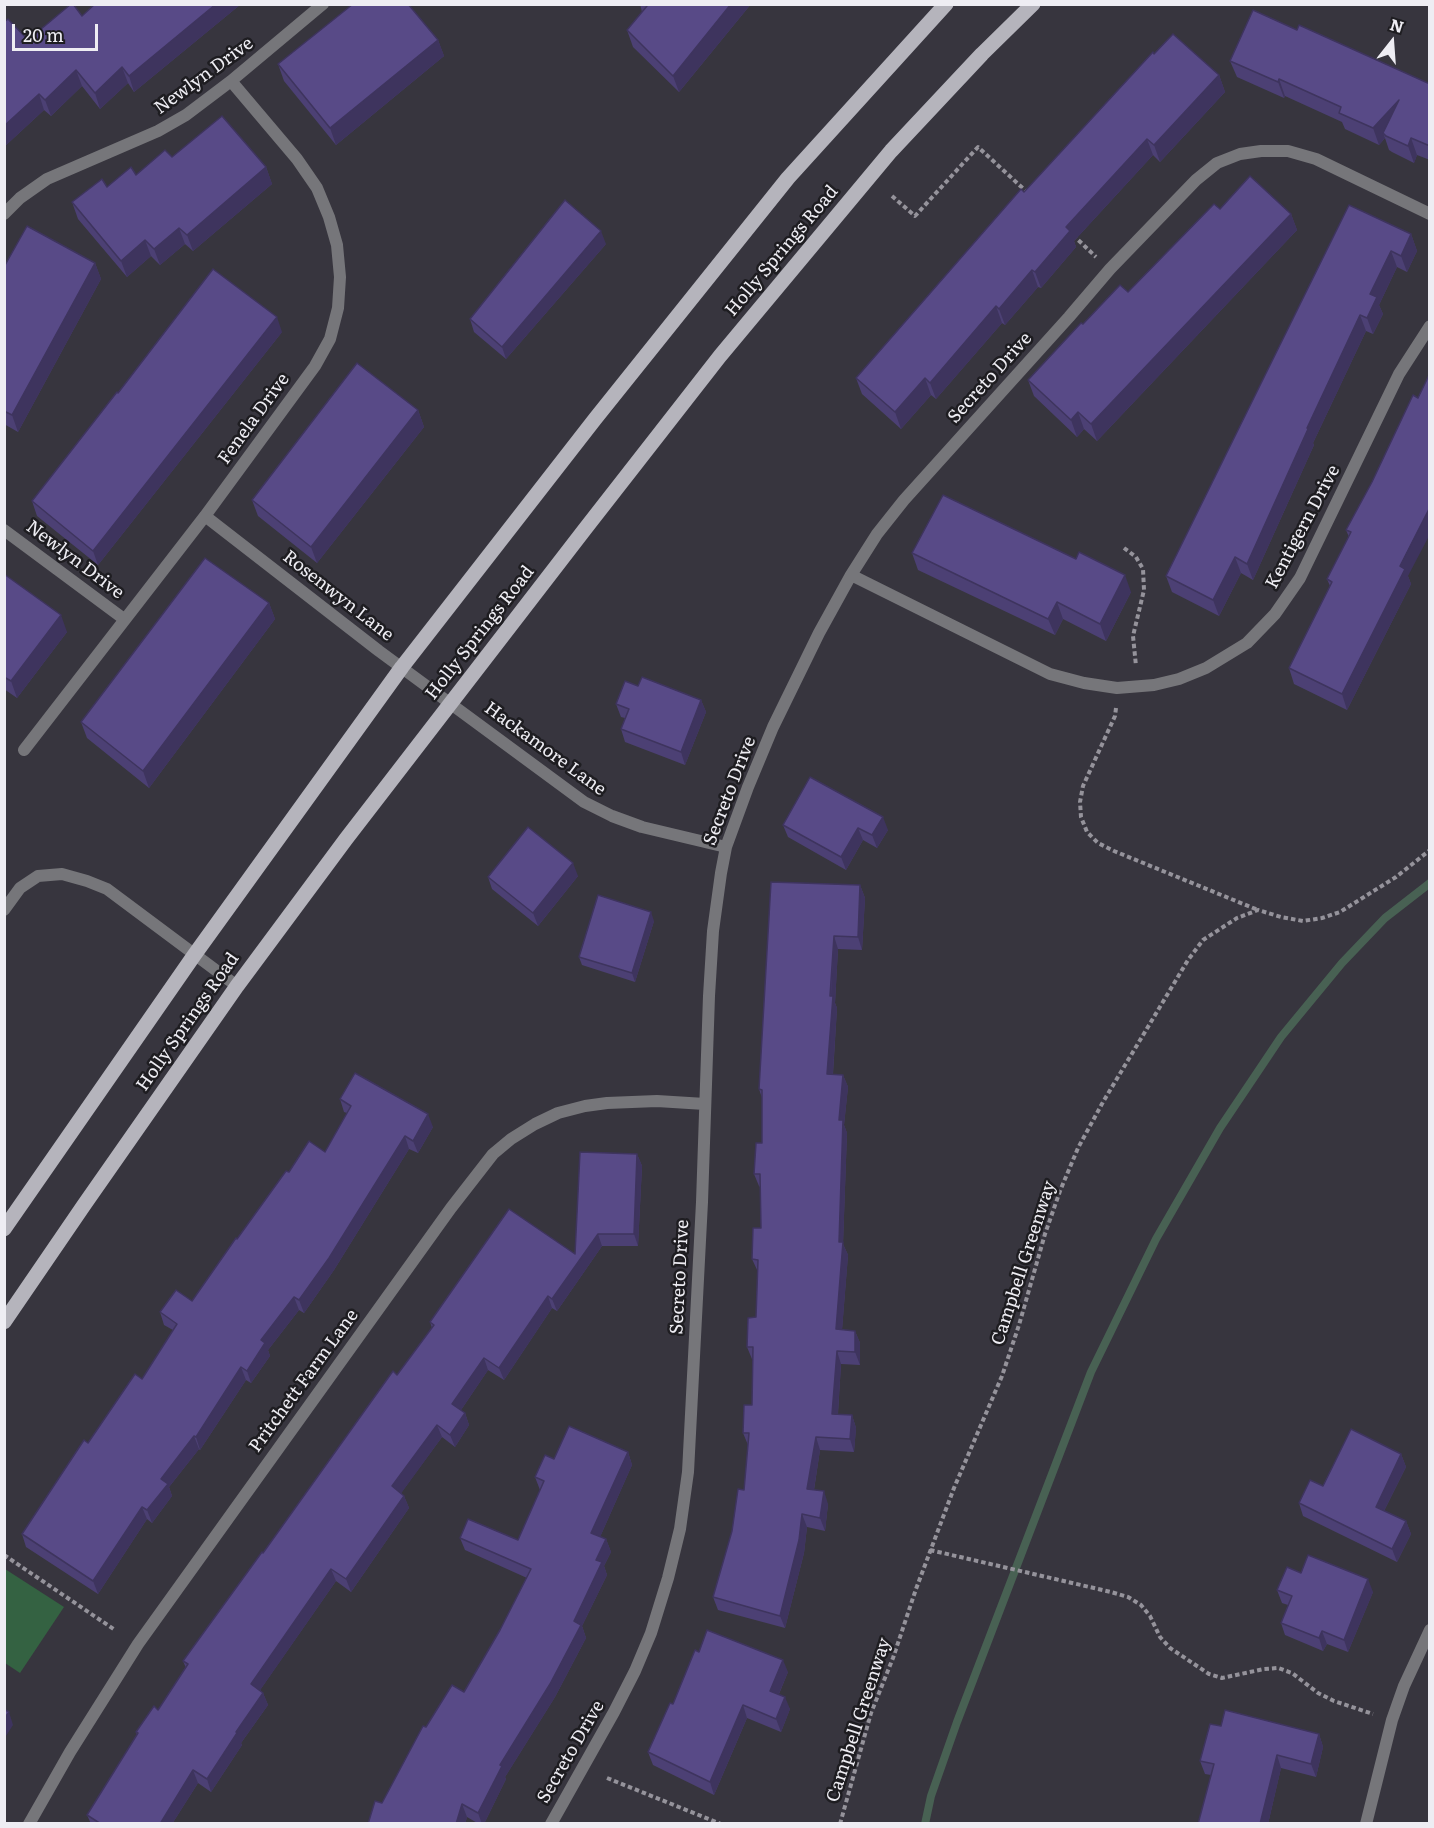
<!DOCTYPE html>
<html>
<head>
<meta charset="utf-8">
<style>
	body { margin:0 }
	#map { position:relative; width:1434px; height:1828px; overflow:hidden; background:#37353e; font-family:Literata,serif }
	canvas { display:block }
	.frame { position:absolute; inset:0; border:6px solid #eeedf3; pointer-events:none }
	.north { position:absolute; left:1362px; top:12px; width:60px; height:60px; -webkit-text-stroke:4px #1e1d21; paint-order:stroke; rotate:17deg; font-size:16px; font-weight:700; line-height:24px; text-align:center; color:#eeedf3 }
	.north::after { content:''; display:block; margin:auto; width:21px; height:27px; background:#eeedf3; clip-path:polygon(50% 0,100% 100%,50% 72%,0 100%) }
	.scale { position:absolute; left:12px; top:24px; width:86px; height:27px; box-sizing:border-box; border:3px solid #eeedf3; border-top:0; padding-left:8px; font-size:18px; line-height:21px; white-space:nowrap; color:#eeedf3; -webkit-text-stroke:4px #1e1d21; paint-order:stroke }
</style>
</head>
<body>
<div id="map">
<canvas width="1434" height="1828"></canvas>
<div class="frame"></div>
<div class="north">N</div>
<div class="scale">20 m</div>
</div>
<script>
const g = document.querySelector('canvas').getContext('2d');
g.lineJoin = 'round';
function fillPath(path, color) { g.fillStyle = color; g.fill(path, 'evenodd'); }
const poly = rows => new Path2D(rows.map(r => 'M' + r).join(''));
function strokePath(path, color, width, dash) { g.strokeStyle = color; g.lineWidth = width; g.lineCap = dash ? 'butt' : 'round'; g.setLineDash(dash || []); g.stroke(path); }
function drawText(font, color, halo, rows, align = 'center') {
  g.font = font + ' Literata,serif'; g.lineWidth = 5; g.setLineDash([]); g.textBaseline = 'middle'; g.strokeStyle = halo; g.fillStyle = color; for (const [text, x, y, turn = 0] of rows) {
    g.save(); g.translate(x, y); g.rotate((+turn || 0) * Math.PI / 180); g.textAlign = isNaN(turn) ? turn : align; if (halo) g.strokeText(text, 0, 0); g.fillText(text, 0, 0); g.restore();
  }
}
const green = poly([
	[5,1569,64,1607,20,1673,5,1663]
]);
const stream = poly([
	[925,1824,931,1796,957,1722,1091,1372,1156,1239,1220,1128,1281,1037,1342,963,1385,918,1430,883]
]);
const path = poly([
	[892,196,915,216,978,147,1028,193],
	[1073,235,1096,257],
	[1124,548,1136,557,1143,569,1144,590,1133,636,1136,666],
	[1116,708,1115,716,1083,786,1080,802,1081,817,1087,832,1098,843,1114,851,1258,910],
	[930,1550,1111,1592,1128,1597,1141,1605,1150,1616,1160,1637,1170,1648,1209,1674,1222,1678,1264,1669,1278,1668,1292,1673,1318,1693,1334,1701,1373,1714],
	[4,1555,115,1630],
	[607,1778,721,1824],
	[840,1824,871,1713,893,1658,916,1589,954,1488,1002,1376,1019,1325,1045,1234,1060,1191,1078,1148,1103,1102,1188,960,1203,940,1237,918,1258,910,1281,917,1303,921,1322,918,1340,912,1396,877,1430,850]
]);
const lane = poly([
	[4,910,20,888,38,876,62,874,87,881,107,889,237,986]
]);
const street = poly([
	[4,214,20,198,47,179,158,131,186,115,231,81,323,4],
	[205,516,379,651,584,802,612,816,642,827,726,847],
	[4,530,124,619],
	[851,575,1050,674,1084,683,1117,688,1154,685,1179,679,1206,668,1247,643,1275,614,1300,578,1399,374,1430,326],
	[24,750,205,516,315,366,330,339,338,308,340,277,337,245,329,217,317,188,297,159,231,81],
	[29,1824,70,1752,138,1644,451,1208,493,1154,511,1139,535,1124,558,1113,585,1106,607,1103,657,1101,705,1104],
	[551,1824,614,1712,635,1671,651,1633,668,1578,680,1529,688,1472,702,1202,709,996,713,931,721,873,726,847,748,787,773,727,819,633,851,575,877,534,904,500,1069,317,1110,269,1196,180,1217,163,1240,154,1261,151,1288,151,1316,159,1430,214],
	[1366,1824,1392,1720,1404,1686,1430,1630]
]);
const primary = poly([
	[4,1229,195,954,402,667,595,419,788,178,946,4],
	[4,1322,84,1205,237,986,346,839,585,529,720,356,891,151,982,54,1033,4]
]);
const wall = poly([
	[95,4,241,4,134,92,128,83,100,109,82,86,51,116,44,110,4,147,28,40,82,16],
	[640,4,751,4,679,92,633,47,627,30,642,12],
	[1297,30,1430,84,1430,160,1417,155,1414,163,1392,152,1389,150,1385,138,1379,145,1345,129,1342,122,1285,96,1284,98,1237,77,1230,61],
	[438,40,444,56,336,145,284,81,278,64],
	[1154,54,1219,75,1225,92,1160,162,1153,155,1074,241,1076,247,1041,288,1038,287,1005,325,1002,323,936,399,931,395,901,429,862,394,856,378,1024,192],
	[172,157,266,167,272,184,193,251,185,244,160,265,151,256,127,277,78,219,72,202,136,175],
	[1349,205,1411,234,1417,251,1407,272,1397,267,1379,305,1383,314,1373,334,1366,331,1313,443,1314,445,1253,580,1241,573,1219,616,1172,592,1166,576],
	[1220,209,1291,214,1297,230,1097,441,1084,429,1077,437,1034,396,1028,380,1083,324,1128,292],
	[606,244,506,359,474,332,470,319],
	[95,263,101,279,18,432,4,424,4,267],
	[282,332,98,565,37,516,32,501,118,393],
	[418,410,424,427,317,563,258,516,252,500],
	[1372,482,1411,584,1347,710,1294,684,1289,668,1330,586,1327,579,1349,537,1346,530],
	[912,553,1131,592,1106,641,1063,619,1055,635,918,570],
	[4,574,67,632,17,698,4,689],
	[269,603,275,619,149,788,87,738,81,722],
	[638,686,701,700,706,712,685,765,625,742,621,729,625,718,621,717,616,704],
	[783,825,888,830,877,848,863,840,846,870,788,837],
	[578,876,538,926,492,889,488,877],
	[771,882,860,885,865,898,862,950,838,949,835,1003,837,1008,833,1074,843,1075,848,1087,844,1125,847,1133,843,1244,848,1255,842,1330,855,1331,860,1343,860,1365,841,1364,838,1414,852,1415,856,1428,854,1452,820,1450,814,1490,828,1504,825,1531,807,1527,804,1553,785,1628,718,1610,713,1597,744,1490,748,1445,743,1433,752,1405,753,1359,752,1359,747,1347,756,1317,758,1272,752,1259,761,1228,760,1187,759,1186,754,1174,762,1143,762,1098,759,1089],
	[654,921,635,982,582,965,579,957],
	[340,1099,433,1127,418,1153,409,1149,334,1270,304,1313,299,1310,268,1350,270,1356,251,1383,246,1380,200,1450,199,1449,169,1487,172,1496,152,1523,147,1519,98,1594,26,1547,22,1534,88,1443,142,1379,173,1330,164,1325,160,1312,192,1301,289,1172,325,1152,347,1113,344,1112],
	[637,1154,642,1166,638,1246,602,1246,557,1311,552,1308,504,1380,488,1370,461,1410,465,1413,469,1425,455,1447,442,1437,401,1493,404,1496,409,1508,351,1592,336,1581,260,1690,263,1693,268,1705,241,1743,242,1745,211,1792,198,1783,172,1824,91,1824,87,1815,137,1735,136,1732,158,1710,186,1668,183,1661,432,1328,430,1322,575,1254],
	[628,1452,632,1465,600,1537,606,1539,611,1552,604,1566,607,1575,582,1626,586,1638,555,1697,505,1777,506,1779,484,1824,479,1824,467,1817,465,1824,368,1824,382,1803,426,1727,464,1692,500,1630,527,1578,465,1550,460,1538,518,1540,540,1490,535,1477,554,1459],
	[1401,1454,1406,1467,1384,1511,1406,1521,1411,1534,1397,1562,1303,1516,1299,1503,1323,1486],
	[1301,1573,1373,1592,1348,1652,1327,1644,1323,1651,1285,1635,1281,1623,1288,1605,1282,1603,1277,1590],
	[699,1652,788,1672,779,1694,790,1709,781,1732,747,1718,714,1795,653,1765,648,1752,673,1704],
	[1221,1726,1319,1734,1323,1747,1316,1777,1281,1768,1268,1824,1198,1824,1211,1775,1205,1774,1200,1761]
]);
const shadedWall = poly([
	[216,4,241,4,134,92,129,76],
	[731,4,751,4,679,92,673,76],
	[438,40,444,56,336,145,330,128],
	[122,67,128,83,100,109,95,93],
	[76,70,82,86,51,116,45,100],
	[1219,75,1225,92,1160,162,1154,145],
	[1279,79,1285,96,1284,98,1278,82],
	[39,94,44,110,4,147,4,126],
	[1399,100,1405,117,1386,137,1383,133,1385,138,1379,145,1373,128],
	[1411,138,1417,155,1414,163,1408,146],
	[1147,139,1153,155,1074,241,1076,247,1041,288,1035,272,1066,227],
	[266,167,272,184,193,251,187,235],
	[1291,214,1297,230,1097,441,1091,424],
	[179,228,185,244,160,265,154,249],
	[601,231,606,244,506,359,502,347],
	[1411,234,1417,251,1407,272,1401,256],
	[145,240,151,256,127,277,121,261],
	[1391,251,1397,267,1379,305,1383,314,1373,334,1367,318,1370,294],
	[95,263,101,279,18,432,12,415],
	[1032,270,1038,287,1005,325,999,309],
	[996,306,1002,323,936,399,930,383],
	[1360,315,1366,331,1313,443,1314,445,1253,580,1247,564,1307,428],
	[277,317,282,332,98,565,93,551],
	[925,378,931,395,901,429,895,412],
	[418,410,424,427,317,563,311,547],
	[1078,412,1084,429,1077,437,1071,420],
	[1430,507,1430,534,1408,576,1411,584,1347,710,1342,694,1400,566],
	[1235,557,1241,573,1219,616,1213,600],
	[1125,575,1131,592,1106,641,1100,624],
	[1057,602,1063,619,1055,635,1048,619],
	[269,603,275,619,149,788,143,771],
	[61,615,67,632,17,698,11,681],
	[701,700,706,712,685,765,681,752],
	[883,817,888,830,877,848,872,835],
	[858,828,863,840,846,870,841,857],
	[573,863,578,876,538,926,533,913],
	[860,885,865,898,862,950,858,937],
	[651,912,654,921,635,982,632,973],
	[834,936,838,949,835,1003,837,1008,832,1086,827,1074],
	[843,1075,848,1087,844,1125,847,1133,843,1244,848,1255,841,1342,836,1329,839,1242,839,1120],
	[428,1114,433,1127,418,1153,413,1141],
	[405,1136,409,1149,334,1270,304,1313,299,1300],
	[637,1154,642,1166,638,1246,634,1234],
	[598,1234,602,1246,557,1311,552,1299],
	[548,1296,552,1308,504,1380,499,1368],
	[294,1297,299,1310,268,1350,270,1356,251,1383,247,1371,261,1340],
	[855,1331,860,1343,860,1365,855,1352],
	[837,1351,841,1364,837,1427,832,1414],
	[484,1358,488,1370,457,1416,452,1404],
	[241,1367,246,1380,200,1450,196,1437],
	[465,1413,469,1425,455,1447,450,1435],
	[852,1415,856,1428,854,1452,850,1439],
	[437,1425,442,1437,397,1499,392,1486],
	[194,1436,199,1449,169,1487,172,1496,152,1523,147,1510,161,1479],
	[816,1437,820,1450,812,1502,807,1489],
	[628,1452,632,1465,596,1546,591,1533],
	[1401,1454,1406,1467,1380,1519,1376,1507],
	[824,1491,828,1504,825,1531,820,1518],
	[404,1496,409,1508,351,1592,346,1579],
	[142,1507,147,1519,98,1594,93,1581],
	[802,1514,807,1527,804,1553,785,1628,780,1616],
	[1406,1521,1411,1534,1397,1562,1392,1549],
	[606,1539,611,1552,604,1566,607,1575,582,1626,586,1638,555,1697,505,1777,506,1779,484,1824,482,1824,478,1813],
	[331,1569,336,1581,256,1696,251,1684],
	[1368,1579,1373,1592,1348,1652,1344,1640],
	[1322,1631,1327,1644,1323,1651,1319,1638],
	[783,1660,788,1672,775,1703,770,1691],
	[263,1693,268,1705,241,1743,242,1745,211,1792,207,1779,236,1732],
	[785,1697,790,1709,781,1732,776,1719],
	[743,1705,747,1718,714,1795,710,1782],
	[9,1712,13,1725,4,1739,4,1719],
	[1319,1734,1323,1747,1316,1777,1311,1764],
	[1277,1755,1281,1768,1268,1824,1260,1824],
	[193,1770,198,1783,172,1824,160,1824],
	[462,1804,467,1817,465,1824,456,1824]
]);
const building = poly([
	[71,4,73,4,82,16,95,4,216,4,129,76,122,67,95,93,76,70,45,100,39,94,4,126,4,22,8,19,28,40,71,4],
	[353,4,408,4,438,40,330,128,278,64,353,4],
	[645,4,731,4,673,76,627,30,647,6,645,4],
	[1253,10,1297,30,1299,25,1430,84,1430,146,1411,138,1408,146,1386,136,1383,133,1399,100,1373,128,1339,113,1341,107,1279,79,1278,82,1230,61,1253,10],
	[1173,34,1219,75,1154,145,1147,139,1066,227,1070,231,1035,272,1032,270,999,309,996,306,930,383,925,378,895,412,856,378,1021,189,1024,192,1153,52,1154,54,1173,34],
	[222,116,266,167,187,235,179,228,154,249,145,240,121,261,72,202,102,179,107,187,131,167,136,175,165,150,172,157,222,116],
	[1250,176,1291,214,1091,424,1078,412,1071,420,1028,380,1081,323,1083,324,1120,285,1128,292,1214,204,1220,209,1250,176],
	[565,200,601,231,502,347,470,319,565,200],
	[1349,205,1411,234,1401,256,1391,251,1370,294,1377,297,1367,318,1360,315,1307,428,1308,429,1247,564,1235,557,1213,600,1166,576,1349,205],
	[27,226,95,263,12,415,4,411,4,267,27,226],
	[213,269,277,317,93,551,32,501,117,392,118,393,213,269],
	[357,363,418,410,311,547,252,500,357,363],
	[1430,373,1430,507,1400,566,1405,569,1342,694,1289,668,1332,582,1327,579,1351,532,1346,530,1372,482,1413,395,1418,398,1430,373],
	[943,495,1076,559,1079,552,1125,575,1100,624,1057,602,1048,619,912,553,943,495],
	[205,558,269,603,143,771,81,722,205,558],
	[4,574,61,615,11,681,4,677,4,574],
	[642,677,701,700,681,752,621,729,629,709,616,704,625,681,638,686,642,677],
	[810,777,883,817,872,835,858,828,841,857,783,825,810,777],
	[528,827,573,863,533,913,488,877,528,827],
	[771,882,860,885,858,937,834,936,830,996,833,996,827,1074,843,1075,839,1120,843,1120,839,1242,843,1242,836,1329,855,1331,855,1352,837,1351,832,1414,852,1415,850,1439,816,1437,807,1489,824,1491,820,1518,802,1514,799,1540,780,1616,713,1597,732,1531,738,1489,744,1490,749,1433,743,1433,744,1405,752,1405,753,1347,747,1347,748,1318,756,1317,758,1260,752,1259,753,1228,761,1228,760,1174,754,1174,756,1143,762,1143,762,1090,759,1089,771,882],
	[598,895,651,912,632,973,579,957,598,895],
	[355,1073,428,1114,413,1141,405,1136,329,1258,299,1300,294,1297,261,1340,265,1343,247,1371,241,1367,196,1437,194,1436,161,1479,168,1484,147,1510,142,1507,93,1581,22,1534,84,1440,88,1443,135,1374,142,1379,177,1324,160,1312,176,1290,192,1301,236,1238,237,1239,286,1171,289,1172,309,1141,325,1152,351,1106,340,1099,355,1073],
	[580,1152,637,1154,634,1234,598,1234,552,1299,548,1296,499,1368,484,1358,452,1404,465,1413,450,1435,437,1425,392,1486,404,1496,346,1579,331,1569,251,1684,263,1693,236,1732,237,1733,207,1779,193,1770,160,1824,101,1824,87,1815,138,1733,136,1732,154,1706,158,1710,188,1664,183,1661,262,1552,263,1553,393,1371,397,1375,434,1325,430,1322,509,1209,575,1254,580,1152],
	[569,1426,628,1452,591,1533,606,1539,596,1560,602,1562,574,1621,581,1625,550,1684,500,1765,502,1766,478,1813,462,1804,456,1824,368,1824,375,1801,382,1803,423,1726,426,1727,452,1685,464,1692,500,1630,531,1569,460,1538,468,1519,518,1540,544,1481,535,1477,545,1455,554,1459,569,1426],
	[1351,1429,1401,1454,1376,1507,1406,1521,1392,1549,1299,1503,1310,1480,1323,1486,1351,1429],
	[1308,1555,1368,1579,1344,1640,1322,1631,1319,1638,1281,1623,1292,1596,1277,1590,1287,1567,1301,1573,1308,1555],
	[707,1630,783,1660,770,1691,785,1697,776,1719,743,1705,710,1782,648,1752,670,1703,673,1704,695,1650,699,1652,707,1630],
	[4,1709,9,1712,4,1719,4,1709],
	[1225,1710,1319,1734,1311,1764,1277,1755,1260,1824,1198,1824,1214,1764,1200,1761,1210,1724,1221,1726,1225,1710]
]);
const streetNames = [
	["Newlyn Drive",204,76,-36],
	["Holly Springs Road",782,251,-50],
	["Secreto Drive",990,378,-48],
	["Fenela Drive",254,419,-54],
	["Kentigern Drive",1303,527,-62],
	["Newlyn Drive",75,560,37],
	["Rosenwyn Lane",338,596,38],
	["Holly Springs Road",480,633,-52],
	["Hackamore Lane",545,749,36],
	["Secreto Drive",730,791,-69],
	["Holly Springs Road",188,1022,-55],
	["Campbell Greenway",1024,1263,-72],
	["Secreto Drive",680,1277,-87],
	["Pritchett Farm Lane",304,1381,-54],
	["Campbell Greenway",859,1720,-72],
	["Secreto Drive",571,1752,-60]
];
fillPath(green, '#346242');
strokePath(stream, '#486153', 8);
strokePath(path, '#95939b', 4, [4.5, 3]);
strokePath(lane, '#76767a', 12);
strokePath(street, '#76767a', 12);
strokePath(primary, '#b5b4bc', 15);
fillPath(wall, '#4c4074');
fillPath(shadedWall, '#3e345e');
fillPath(building, '#584a87');
strokePath(building, '#3e345e', 1.5);
drawText('18px', '#eeedf3', '#1e1d21', streetNames);
</script>
</body>
</html>
